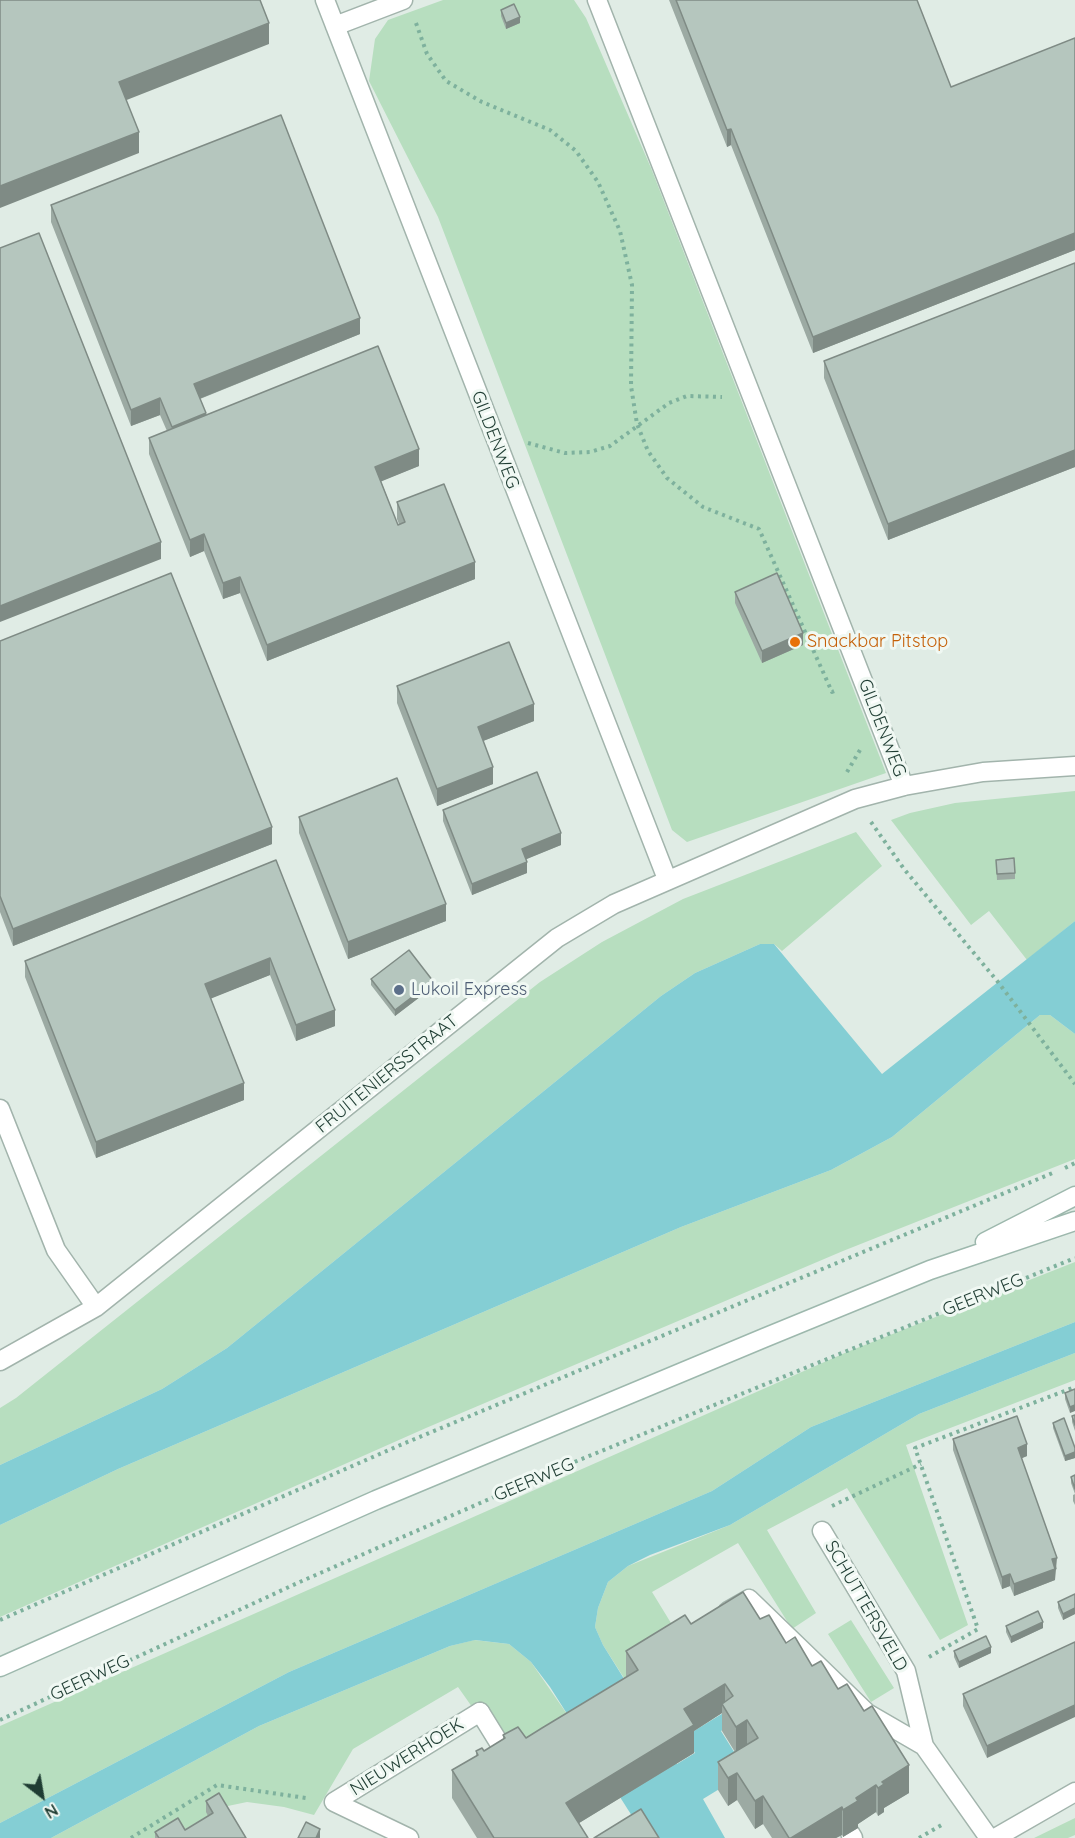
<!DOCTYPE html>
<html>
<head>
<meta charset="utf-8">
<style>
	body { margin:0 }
	#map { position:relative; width:1075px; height:1838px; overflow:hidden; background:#e0ece5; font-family:Quicksand,sans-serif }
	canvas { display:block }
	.north { position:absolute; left:12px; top:1766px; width:60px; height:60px; -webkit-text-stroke:4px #f0f8f3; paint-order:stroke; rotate:149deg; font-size:16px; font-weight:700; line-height:24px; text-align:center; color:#1f3d33 }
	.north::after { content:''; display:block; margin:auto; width:21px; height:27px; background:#1f3d33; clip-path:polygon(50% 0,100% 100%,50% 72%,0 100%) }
</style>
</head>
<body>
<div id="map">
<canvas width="1075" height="1838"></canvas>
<div class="north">N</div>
</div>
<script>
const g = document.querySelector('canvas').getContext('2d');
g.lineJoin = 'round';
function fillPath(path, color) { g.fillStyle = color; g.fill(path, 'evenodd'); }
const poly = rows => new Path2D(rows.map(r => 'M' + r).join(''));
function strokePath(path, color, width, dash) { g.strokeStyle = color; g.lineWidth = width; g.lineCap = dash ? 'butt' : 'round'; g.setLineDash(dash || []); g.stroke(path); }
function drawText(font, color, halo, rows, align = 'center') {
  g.font = font + ' Quicksand,sans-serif'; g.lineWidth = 6; g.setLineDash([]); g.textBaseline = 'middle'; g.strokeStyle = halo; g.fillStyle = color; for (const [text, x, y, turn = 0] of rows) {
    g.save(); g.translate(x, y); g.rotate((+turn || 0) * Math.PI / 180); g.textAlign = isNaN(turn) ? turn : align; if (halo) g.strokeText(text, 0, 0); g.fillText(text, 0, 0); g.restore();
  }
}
const green = poly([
	[443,0,574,0,586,18,651,168,886,773,687,842,672,830,438,217,369,81,375,39,388,20],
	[1075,791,1075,921,1027,960,989,911,971,925,891,820,910,813,955,803],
	[856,832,882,866,782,951,774,944,760,944,695,973,661,996,227,1348,162,1389,0,1465,0,1408,16,1398,540,982,602,942,683,899],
	[1040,1015,1050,1015,1075,1034,1075,1159,843,1251,426,1428,0,1617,0,1525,118,1469,681,1227,831,1170,892,1137],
	[1075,1262,1075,1322,811,1427,712,1491,289,1672,0,1823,0,1726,847,1352],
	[1075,1353,1075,1380,906,1445,968,1625,940,1640,847,1488,767,1530,816,1613,792,1629,738,1543,652,1592,682,1641,624,1678,603,1645,595,1627,598,1608,608,1582,628,1566,730,1525,919,1414],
	[851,1620,894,1688,871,1702,828,1634],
	[474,1640,509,1644,531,1662,578,1730,520,1764,496,1741,458,1687,353,1749,314,1815,284,1807,247,1802,223,1807,170,1838,51,1838,259,1726,450,1646],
	[1075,1818,1075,1835,1068,1838,1034,1838]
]);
const water = poly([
	[1075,921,1075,1034,1050,1015,1040,1015,892,1137,831,1170,681,1227,118,1469,0,1525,0,1465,162,1389,227,1348,661,996,695,973,760,944,774,944,882,1074],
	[1075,1322,1075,1353,919,1414,730,1525,650,1555,628,1566,608,1582,598,1608,595,1627,603,1645,677,1764,695,1753,684,1737,725,1712,732,1724,721,1731,736,1755,757,1766,703,1799,725,1838,646,1838,550,1687,531,1662,509,1644,475,1640,450,1646,259,1726,51,1838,0,1838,0,1823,289,1672,712,1491,811,1427]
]);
const path = poly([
	[416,23,427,54,446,81,482,102,550,130,576,151,598,182,620,231,632,285,631,386,637,424,648,451,667,478,703,507,759,529,832,692,837,690],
	[528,443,565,453,590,452,610,446,669,403,687,396,722,397],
	[847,772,860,750],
	[871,822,904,869,998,982,1075,1084],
	[1065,1168,1075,1163],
	[832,1506,921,1464],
	[0,1620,398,1446,1055,1172],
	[929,1657,978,1629,915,1448,1075,1387],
	[0,1720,302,1581,567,1465,1075,1258],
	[131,1838,217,1785,306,1798],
	[919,1838,945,1823]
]);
const pedestrian = poly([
	[480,1712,509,1759],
	[850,1833,853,1838]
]);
const minor = poly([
	[325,0,667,879],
	[597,0,904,786],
	[335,26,403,0],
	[0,1109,56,1250,96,1307],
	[0,1361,96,1307,557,938,614,904,855,799,904,786,983,772,1075,766],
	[822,1531,906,1671,924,1746,989,1838],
	[728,1611,749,1599,867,1713,924,1746],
	[409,1838,334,1802,480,1712]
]);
const tertiary = poly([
	[995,1838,1075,1792]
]);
const secondary = poly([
	[985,1242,1075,1196],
	[0,1667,376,1500,764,1338,930,1270,1075,1221]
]);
const wall = poly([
	[669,0,917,0,951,87,1075,38,1075,250,813,353,731,145,727,147],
	[501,10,520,23,506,29,501,16],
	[51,205,360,334,200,399,206,415,419,466,381,481,398,525,399,524,397,519,397,502,475,579,267,661,240,593,223,599,204,551,190,557,149,454,149,438,167,431,160,415,131,426,51,222],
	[1075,263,1075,467,888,540,824,378,824,361],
	[735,592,803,645,762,663,735,603],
	[0,641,272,844,13,946,0,912],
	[397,686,534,721,483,741,493,784,437,806,397,703],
	[443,810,561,845,526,859,527,873,472,895,443,821],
	[299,817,446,921,348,959,299,833],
	[276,860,335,1026,296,1041,270,975,211,998,244,1100,96,1158,25,977,25,961],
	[996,860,1015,873,1015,879,997,880],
	[371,979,433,987,395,1016,371,985],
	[1075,1389,1070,1413,1065,1399,1065,1393],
	[1075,1415,1075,1431,1072,1422,1072,1416],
	[1053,1423,1075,1452,1075,1458,1065,1461,1053,1428],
	[953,1439,1027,1456,1021,1458,1057,1569,1055,1570,1055,1580,1014,1596,1010,1586,1002,1589,953,1450],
	[1075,1475,1075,1505,1073,1501,1073,1495,1075,1494,1071,1483,1071,1477],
	[1075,1594,1075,1614,1063,1620,1058,1608,1058,1602],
	[760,1619,838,1689,909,1793,884,1808,884,1812,878,1816,876,1812,858,1824,858,1828,843,1837,842,1835,836,1838,772,1838,763,1824,755,1829,737,1800,728,1806,718,1790,718,1762,735,1752,722,1731,722,1713,694,1731,694,1753,579,1823,588,1838,477,1838,452,1798,452,1770,476,1756,476,1751,484,1751,503,1739,503,1735,526,1738,626,1677,626,1651,691,1624],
	[1006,1626,1043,1628,1011,1643,1006,1632],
	[1075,1642,987,1758,963,1706,963,1694],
	[954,1651,991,1653,959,1668,954,1657],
	[206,1801,246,1838,155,1838,155,1832,185,1830,208,1816,206,1812]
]);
const shadedWall = poly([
	[520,17,520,23,506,29,506,23],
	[269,23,269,44,119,103,119,82],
	[731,129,731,145,727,147,727,130],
	[139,132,139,153,0,208,0,186],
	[1075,233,1075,250,813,353,813,337],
	[360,318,360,334,194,401,194,384],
	[160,398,160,415,131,426,131,410],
	[206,413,206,430,172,443,172,427],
	[419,449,419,466,375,484,375,467],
	[1075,450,1075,467,888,540,888,524],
	[204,534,204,551,190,557,190,540],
	[161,542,161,559,0,622,0,606],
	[475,562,475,579,267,661,267,645],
	[240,577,240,593,223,599,223,583],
	[803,633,803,645,762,663,762,651],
	[534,704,534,721,478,743,478,727],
	[493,767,493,784,437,806,437,789],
	[272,827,272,844,13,946,13,929],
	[561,833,561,845,522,861,522,849],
	[527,862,527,873,472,895,472,884],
	[446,904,446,921,348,959,348,942],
	[270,958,270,975,205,1001,205,984],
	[433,981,433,987,395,1016,395,1010],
	[335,1010,335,1026,296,1041,296,1025],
	[244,1083,244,1100,96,1158,96,1142],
	[1075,1405,1075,1411,1070,1413,1070,1407],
	[1027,1444,1027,1456,1018,1460,1018,1448],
	[1075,1452,1075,1458,1065,1461,1065,1456],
	[1057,1558,1055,1580,1014,1596,1014,1584,1052,1559],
	[1010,1574,1010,1586,1002,1589,1002,1577],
	[1075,1608,1075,1614,1063,1620,1063,1614],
	[1043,1622,1043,1628,1011,1643,1011,1637],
	[991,1647,991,1653,959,1668,959,1662],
	[725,1684,725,1709,722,1704,722,1713,694,1731,694,1753,566,1831,566,1803,684,1709],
	[1075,1705,1075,1717,987,1758,987,1746],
	[747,1720,747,1748,736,1755,736,1727],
	[909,1765,909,1793,884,1808,884,1812,878,1816,878,1788,882,1782],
	[737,1773,737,1800,728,1806,728,1778],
	[876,1785,876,1812,858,1824,858,1828,843,1837,843,1810,856,1798],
	[763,1796,763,1824,755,1829,755,1801],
	[842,1807,842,1835,836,1838,791,1838],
	[320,1829,320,1838,316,1838]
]);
const building = poly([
	[0,0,260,0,269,23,119,82,139,132,0,186,0,0],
	[676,0,917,0,951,87,1075,38,1075,233,813,337,731,129,727,130,676,0],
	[514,4,520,17,506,23,501,10,514,4],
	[281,115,360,318,194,384,206,413,172,427,160,398,131,410,51,205,281,115],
	[39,233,161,542,0,606,0,248,39,233],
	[1075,263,1075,450,888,524,824,361,1075,263],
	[378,346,419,449,375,467,398,525,405,522,397,502,444,484,475,562,267,645,240,577,223,583,204,534,190,540,149,438,378,346],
	[171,573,272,827,13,929,0,896,0,641,171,573],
	[777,573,803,633,762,651,735,592,777,573],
	[509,642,534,704,478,727,493,767,437,789,397,686,509,642],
	[537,772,561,833,522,849,527,862,472,884,443,810,537,772],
	[397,778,446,904,348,942,299,817,397,778],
	[1014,858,1015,873,997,874,996,860,1014,858],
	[276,860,335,1010,296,1025,270,958,205,984,244,1083,96,1142,25,961,276,860],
	[409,950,433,981,395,1010,371,979,409,950],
	[1075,1389,1075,1405,1070,1407,1065,1393,1075,1389],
	[1075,1415,1075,1425,1072,1416,1075,1415],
	[1017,1416,1027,1444,1018,1448,1057,1558,1052,1559,1055,1569,1014,1584,1010,1574,1002,1577,953,1439,1017,1416],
	[1064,1418,1075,1448,1075,1452,1065,1456,1053,1423,1064,1418],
	[1075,1475,1075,1489,1071,1477,1075,1475],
	[743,1592,760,1619,769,1615,786,1643,795,1637,812,1666,821,1661,838,1689,847,1684,864,1711,872,1706,909,1765,882,1782,884,1784,878,1788,876,1785,856,1798,858,1801,843,1810,842,1807,791,1838,789,1838,763,1796,755,1801,737,1773,728,1778,718,1762,758,1738,747,1720,736,1727,722,1704,733,1696,725,1684,684,1709,694,1725,566,1803,588,1838,494,1838,452,1770,478,1755,476,1751,482,1748,484,1751,505,1738,503,1735,518,1727,526,1738,542,1728,638,1670,626,1651,685,1615,691,1624,743,1592],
	[1075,1594,1075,1608,1063,1614,1058,1602,1075,1594],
	[1038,1611,1043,1622,1011,1637,1006,1626,1038,1611],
	[986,1636,991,1647,959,1662,954,1651,986,1636],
	[1075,1642,1075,1705,987,1746,963,1694,1075,1642],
	[219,1793,246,1838,159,1838,155,1832,178,1818,185,1830,213,1813,206,1801,219,1793],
	[641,1809,659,1838,594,1838,641,1809],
	[306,1822,320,1829,316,1838,298,1838,306,1822]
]);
const markers = [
	[795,642,6,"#e8710a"],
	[399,990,6,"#5c6f8a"]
];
const streetNames = [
	["GILDENWEG",495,440,69],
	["GILDENWEG",882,728,69],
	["FRUITENIERSSTRAAT",387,1074,-39],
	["GEERWEG",983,1295,-22],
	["GEERWEG",534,1480,-23],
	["SCHUTTERSVELD",866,1606,60],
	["GEERWEG",90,1678,-25],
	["NIEUWERHOEK",407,1757,-32]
];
const foodNames = [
	["Snackbar Pitstop",807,642]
];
const serviceNames = [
	["Lukoil Express",411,990]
];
fillPath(green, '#b7debf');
fillPath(water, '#84ced4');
strokePath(pedestrian, '#a2b4ac', 21);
strokePath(minor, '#a2b4ac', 21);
strokePath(tertiary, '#a2b4ac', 21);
strokePath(secondary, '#9db8ad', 21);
strokePath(path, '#7eb19d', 4, [3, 4.5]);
strokePath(pedestrian, '#fff', 18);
strokePath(minor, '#fff', 18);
strokePath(tertiary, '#fff', 18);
strokePath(secondary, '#fff', 18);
fillPath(wall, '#9caaa3');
fillPath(shadedWall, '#7f8b85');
fillPath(building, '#b5c6be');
strokePath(building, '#7f8b85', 1.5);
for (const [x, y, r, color] of markers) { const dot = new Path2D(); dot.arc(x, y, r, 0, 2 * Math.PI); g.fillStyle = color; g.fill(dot); strokePath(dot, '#f0f8f3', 2); }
drawText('18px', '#1f3d33', '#f0f8f3', streetNames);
drawText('18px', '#c56008', '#f0f8f3', foodNames, 'left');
drawText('18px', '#4e5e75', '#f0f8f3', serviceNames, 'left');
</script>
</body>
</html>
